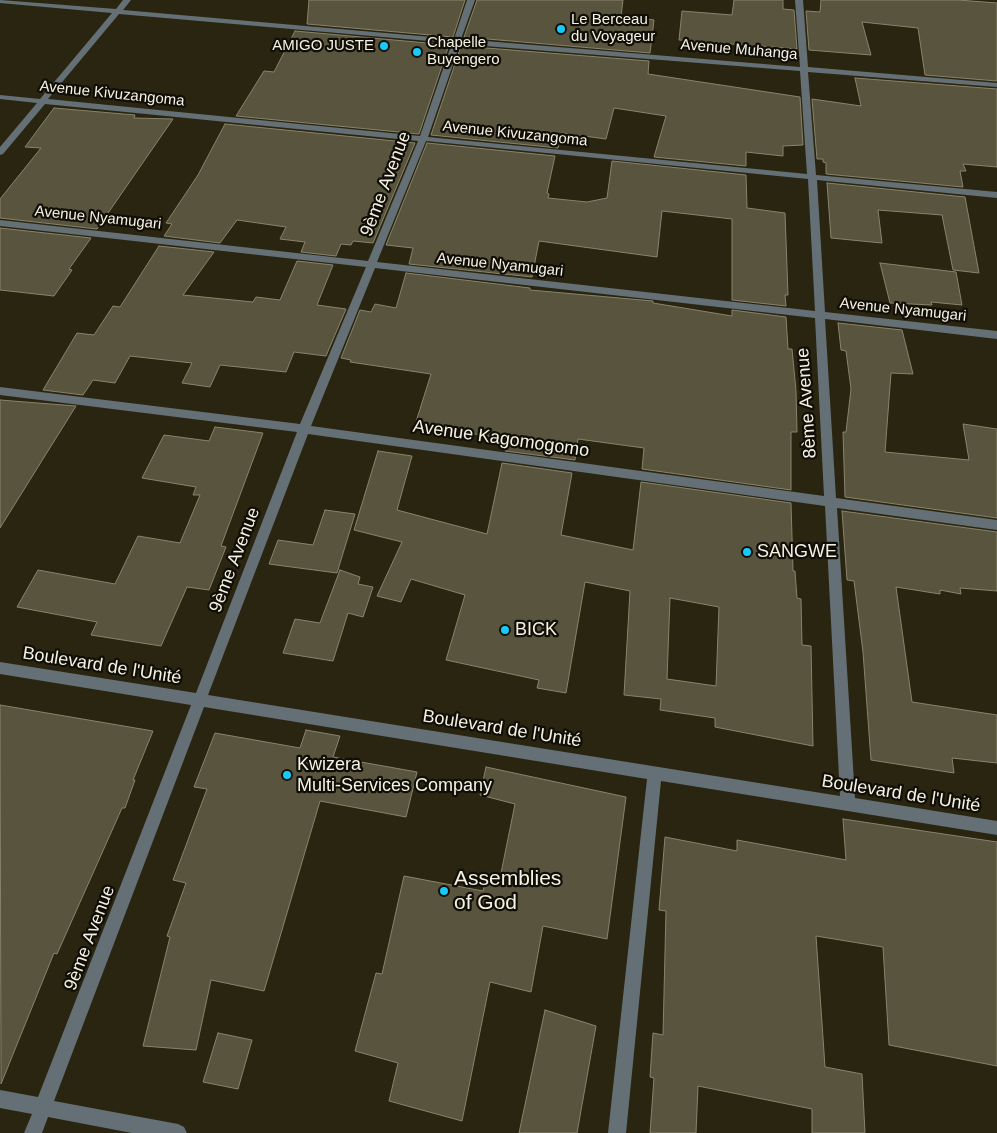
<!DOCTYPE html>
<html>
<head>
<meta charset="utf-8">
<style>
	body { margin:0 }
	canvas { display:block; background:#2a2510 }
</style>
</head>
<body>
<canvas width="997" height="1133"></canvas>
<script>
const g = document.querySelector('canvas').getContext('2d');
g.lineJoin = 'round';
function fillPath(path, color) { g.fillStyle = color; g.fill(path, 'evenodd'); }
const poly = rows => new Path2D(rows.map(r => 'M' + r).join(''));
function strokePath(path, color, width, dash) { g.strokeStyle = color; g.lineWidth = width; g.lineCap = dash ? 'butt' : 'round'; g.setLineDash(dash || []); g.stroke(path); }
function drawText(font, color, halo, rows, align = 'center') {
  g.font = font + ' Arial,sans-serif'; g.lineWidth = 4.5; g.setLineDash([]); g.textBaseline = 'middle'; g.strokeStyle = halo; g.fillStyle = color; for (const [text, x, y, turn = 0] of rows) {
    g.save(); g.translate(x, y); g.rotate((+turn || 0) * Math.PI / 180); g.textAlign = isNaN(turn) ? turn : align; if (halo) g.strokeText(text, 0, 0); g.fillText(text, 0, 0); g.restore();
  }
}
const building = poly([
	[309,0,465,0,453,37,307,24,309,0],
	[477,0,623,0,621,16,654,20,650,53,464,37,477,0],
	[734,0,783,0,783,9,794,10,797,49,679,40,682,11,732,15,734,0],
	[821,0,958,0,997,3,997,81,925,75,918,28,862,22,871,55,809,50,806,11,820,12,821,0],
	[295,31,449,45,419,134,236,116,264,71,274,72,295,31],
	[461,46,649,61,648,74,800,97,803,145,783,146,783,156,746,152,746,166,654,157,666,116,614,108,606,139,562,133,558,148,431,135,461,46],
	[855,78,997,89,997,167,963,164,966,171,960,171,963,187,826,174,826,163,823,162,823,159,817,159,812,99,861,106,855,78],
	[54,108,135,115,134,118,173,119,97,229,0,218,0,199,41,148,25,147,54,108],
	[225,124,415,143,373,243,353,241,351,245,341,244,336,256,301,252,305,242,280,239,286,227,237,220,220,243,164,236,172,224,166,223,198,175,225,124],
	[427,143,555,156,547,193,549,194,548,198,587,202,607,198,612,161,746,175,747,208,785,213,788,295,785,295,786,306,732,300,732,219,662,211,657,257,539,241,532,277,409,264,413,248,386,245,427,143],
	[827,183,965,197,979,273,953,270,942,215,878,210,882,243,831,238,827,183],
	[0,228,91,238,69,269,72,270,54,296,0,290,0,228],
	[159,246,214,252,183,295,253,302,256,297,280,300,297,261,333,265,317,305,346,309,326,356,294,352,286,372,220,365,210,387,182,383,192,363,130,356,115,383,93,380,83,395,43,390,77,333,94,335,113,306,120,307,159,246],
	[880,263,956,272,962,305,931,302,932,305,890,303,880,263],
	[406,273,530,288,530,290,653,301,653,303,732,316,732,310,786,317,788,349,792,349,796,391,797,432,791,432,791,490,642,469,644,448,578,439,575,460,505,451,508,439,415,425,431,374,350,362,351,360,341,358,360,310,371,312,375,304,396,308,406,273],
	[838,323,902,330,913,374,891,373,885,452,969,460,963,424,997,429,997,518,845,497,843,432,846,432,851,389,846,351,841,350,838,323],
	[0,400,76,406,0,528,0,400],
	[215,427,263,433,221,546,226,547,209,590,187,587,161,646,91,635,97,622,17,607,38,570,115,584,138,536,180,543,200,495,193,495,196,487,142,478,164,435,209,441,215,427],
	[378,451,412,456,397,510,487,534,502,463,572,473,561,535,633,550,641,482,791,503,793,571,795,571,797,598,801,599,802,645,811,646,813,746,715,727,715,718,660,710,661,699,624,695,630,591,585,582,566,693,537,688,539,680,446,660,465,595,411,579,401,602,377,596,402,542,354,530,378,451],
	[670,598,719,607,716,686,667,679,670,598],
	[325,510,355,514,337,573,269,564,278,540,313,545,325,510],
	[842,511,997,532,997,591,960,588,961,594,940,590,940,594,896,587,912,702,997,715,997,763,952,758,954,773,871,760,863,652,854,581,847,580,842,511],
	[340,570,360,577,358,584,373,587,363,617,348,613,333,661,283,653,295,619,320,623,340,570],
	[0,705,153,731,133,780,135,780,125,808,122,808,57,954,54,953,1,1084,0,705],
	[306,730,340,736,333,757,417,772,406,817,320,801,264,991,211,980,196,1050,143,1046,170,937,167,936,186,883,173,880,207,789,194,787,215,733,300,748,306,730],
	[486,767,626,797,607,939,543,926,531,992,490,982,462,1121,389,1101,398,1063,355,1051,376,973,382,974,404,876,483,891,486,880,499,883,515,804,480,795,486,767],
	[843,819,997,842,997,1066,889,1045,883,947,816,936,825,1067,862,1074,865,1133,812,1133,812,1109,698,1086,696,1133,650,1133,654,1078,650,1077,653,1033,663,1035,666,911,659,910,665,837,737,851,737,840,846,860,843,819],
	[545,1010,596,1026,577,1133,519,1133,545,1010],
	[218,1033,252,1040,238,1089,203,1082,218,1033]
]);
const minor = poly([
	[0,0,116,9,123,0,131,0,123,10,454,39,467,0,475,0,461,39,800,67,795,0,803,0,808,67,997,83,997,87,808,72,816,175,997,192,997,198,817,180,825,312,997,331,997,339,825,319,836,498,997,520,997,530,837,508,855,798,997,821,997,835,661,781,626,1133,608,1133,647,779,204,707,54,1101,178,1124,184,1127,187,1133,132,1133,48,1117,42,1133,24,1133,32,1114,0,1108,0,1090,38,1097,191,705,0,674,0,662,196,693,297,432,0,395,0,387,300,424,366,267,0,226,0,220,368,261,418,141,45,104,3,154,0,155,0,147,37,103,0,99,0,95,40,99,112,13,0,3,0,0],
	[119,14,452,43,420,136,48,99,119,14],
	[460,44,800,71,807,174,428,137,460,44],
	[426,141,808,179,815,311,377,262,426,141],
	[375,268,815,318,824,496,311,426,375,268],
	[308,434,825,506,840,796,208,695,308,434]
]);
const markers = [
	[561,29,5,"#16cafb"],
	[384,46,5,"#16cafb"],
	[417,52,5,"#16cafb"],
	[747,552,5,"#16cafb"],
	[505,630,5,"#16cafb"],
	[287,775,5,"#16cafb"],
	[444,891,5,"#16cafb"]
];
const farPoinames = [
	["Le Berceau",571,20],
	["du Voyageur",571,37],
	["Chapelle",427,43],
	["Buyengero",427,60],
	["AMIGO JUSTE",374,46,"right"]
];
const farStreetnames = [
	["Avenue Muhanga",739,50,5],
	["Avenue Kivuzangoma",112,94,6],
	["Avenue Kivuzangoma",515,134,6],
	["Avenue Nyamugari",98,218,6],
	["Avenue Nyamugari",500,265,6],
	["Avenue Nyamugari",903,310,6]
];
const streetNames = [
	["9ème Avenue",386,184,-69],
	["8ème Avenue",807,403,-94],
	["Avenue Kagomogomo",501,439,8],
	["9ème Avenue",235,560,-69],
	["Boulevard de l'Unité",102,666,9],
	["Boulevard de l'Unité",502,729,9],
	["Boulevard de l'Unité",901,794,9],
	["9ème Avenue",90,938,-69]
];
const poiNames = [
	["SANGWE",757,552],
	["BICK",515,630],
	["Kwizera",297,765],
	["Multi-Services Company",297,786]
];
const nearPoinames = [
	["Assemblies",454,879],
	["of God",454,903]
];
fillPath(building, '#59543d');
strokePath(building, '#89836b', 1);
fillPath(minor, '#647075');
for (const [x, y, r, color] of markers) { const dot = new Path2D(); dot.arc(x, y, r, 0, 2 * Math.PI); g.fillStyle = color; g.fill(dot); strokePath(dot, '#100e06', 2); }
drawText('15px', '#f4f2e4', '#100e06', farPoinames, 'left');
drawText('15px', '#f4f2e4', '#100e06', farStreetnames);
drawText('18px', '#f4f2e4', '#100e06', streetNames);
drawText('18px', '#f4f2e4', '#100e06', poiNames, 'left');
drawText('21px', '#f4f2e4', '#100e06', nearPoinames, 'left');
</script>
</body>
</html>
